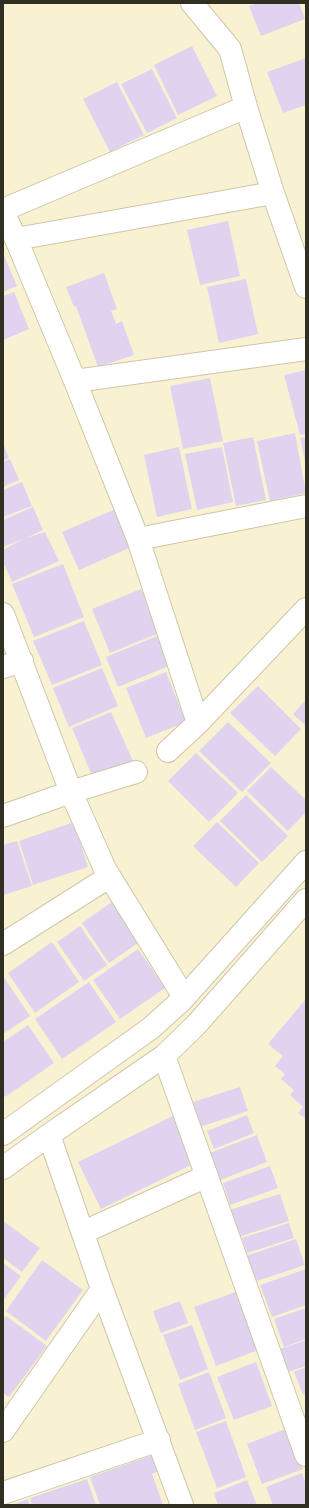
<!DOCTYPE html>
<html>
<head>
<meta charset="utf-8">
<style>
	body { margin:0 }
	#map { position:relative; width:309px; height:1508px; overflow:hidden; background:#f9f2d2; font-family:"Work Sans",sans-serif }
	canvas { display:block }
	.frame { position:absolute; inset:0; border:4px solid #312e22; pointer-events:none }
</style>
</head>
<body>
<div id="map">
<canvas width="309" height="1508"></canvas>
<div class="frame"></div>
</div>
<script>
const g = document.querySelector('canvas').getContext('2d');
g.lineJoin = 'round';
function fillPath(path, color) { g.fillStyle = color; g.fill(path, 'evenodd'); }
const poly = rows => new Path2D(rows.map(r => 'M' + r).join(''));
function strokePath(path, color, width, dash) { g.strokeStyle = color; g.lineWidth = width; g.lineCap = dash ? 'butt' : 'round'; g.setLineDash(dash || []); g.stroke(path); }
const building = poly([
	[257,3,299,3,305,19,261,36,249,6],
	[192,46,217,96,178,115,154,65],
	[306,58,306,105,283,113,267,72],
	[152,69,177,118,147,133,121,84],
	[117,82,144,135,110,152,83,99],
	[228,221,240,276,200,285,187,230],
	[3,253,17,286,3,292],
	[104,273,117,309,111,311,116,324,122,321,134,355,98,367,76,306,74,307,66,287],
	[246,279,258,334,219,343,207,287],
	[14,292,29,329,3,340,3,296],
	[306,370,306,434,300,435,284,375],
	[210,378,223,441,183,449,170,386],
	[295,433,306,493,270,501,257,441],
	[253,437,266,500,236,506,223,443],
	[306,437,306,461,305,461,300,438],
	[3,443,9,458,3,460],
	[179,447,192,509,157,517,144,455],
	[222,447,233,502,197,510,185,454],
	[10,459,19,480,3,487,3,462],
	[22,482,32,506,3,517,3,490],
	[33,507,43,530,26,538,45,532,59,561,12,582,3,561,3,550,23,539,3,547,3,520],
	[118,508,134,546,79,570,62,532],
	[63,564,84,617,34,637,12,584],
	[141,589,159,633,110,653,92,609],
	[84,621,102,665,52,685,33,641],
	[157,636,169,666,118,687,106,657],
	[102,668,118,706,69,727,53,688],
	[166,672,186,722,146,738,126,688],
	[258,686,301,729,275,756,230,713],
	[306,700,306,726,293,714],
	[111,712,133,761,93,778,72,728],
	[228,722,271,763,242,792,199,751],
	[196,753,238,793,209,822,168,781],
	[271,767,306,800,306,812,288,831,247,791],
	[246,795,288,836,262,862,220,821],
	[74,822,88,867,33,885,19,841],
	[217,822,259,863,236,887,193,846],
	[17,841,32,886,3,895,3,845],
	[113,901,141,941,109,963,82,923],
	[80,926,107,965,84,981,57,942],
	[52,942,79,982,35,1013,8,973],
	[138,949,165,988,120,1019,93,980],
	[3,976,30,1016,3,1034],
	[89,982,116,1022,62,1059,35,1019],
	[306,999,306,1119,298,1113,303,1107,290,1095,294,1090,281,1079,285,1074,275,1066,283,1056,268,1044],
	[28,1025,54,1063,5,1097,3,1094,3,1042],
	[240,1087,248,1111,200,1127,193,1102],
	[247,1115,254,1133,214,1149,207,1131],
	[173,1116,197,1162,101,1209,78,1162],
	[257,1135,267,1162,220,1180,210,1153],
	[270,1166,278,1188,230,1205,223,1183],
	[280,1194,289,1221,238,1237,229,1210],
	[3,1221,40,1248,22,1272,3,1258],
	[289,1223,294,1238,247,1253,242,1238],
	[296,1239,305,1265,254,1282,246,1256],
	[42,1260,83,1290,46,1341,6,1311],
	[3,1263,21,1276,3,1301],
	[306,1269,306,1305,272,1317,260,1285],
	[244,1289,266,1347,216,1366,194,1307],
	[180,1301,188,1323,161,1333,153,1311],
	[306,1308,306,1339,284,1347,274,1319],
	[6,1316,47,1346,9,1397,3,1393,3,1320],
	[192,1325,208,1369,180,1380,163,1335],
	[306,1340,306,1366,288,1372,280,1349],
	[256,1362,272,1406,234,1420,217,1377],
	[306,1367,306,1394,303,1395,294,1372],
	[209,1372,226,1418,195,1430,178,1384],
	[226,1421,246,1477,217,1488,196,1432],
	[288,1428,303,1469,262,1484,247,1444],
	[153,1455,159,1471,152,1474,163,1505,100,1505,90,1477],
	[302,1473,306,1484,306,1505,273,1505,266,1487],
	[87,1479,96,1505,32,1505,30,1498],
	[247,1480,257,1505,218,1505,214,1493],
	[28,1499,30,1505,12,1505]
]);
const minor = poly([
	[192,3,230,49,246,107,273,193,306,287],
	[3,210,246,107],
	[3,212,16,239,75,381,138,539,198,723],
	[16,239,273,193],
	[75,381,306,349],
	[138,539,306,506],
	[3,614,71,792,105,869,184,997],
	[3,667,22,661],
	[168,751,198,723,306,609],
	[3,816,71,792,136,772],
	[3,944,109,877],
	[164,1056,306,1455],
	[3,1134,151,1028,182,1000,306,862],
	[49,1135,102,1289,182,1505],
	[3,1168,49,1135,164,1056,196,1025,306,900],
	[84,1232,207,1176],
	[3,1431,102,1289],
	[3,1493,159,1440]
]);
fillPath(building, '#e0d3f0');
strokePath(minor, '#cec6a8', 24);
strokePath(minor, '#fff', 22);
</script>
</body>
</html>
